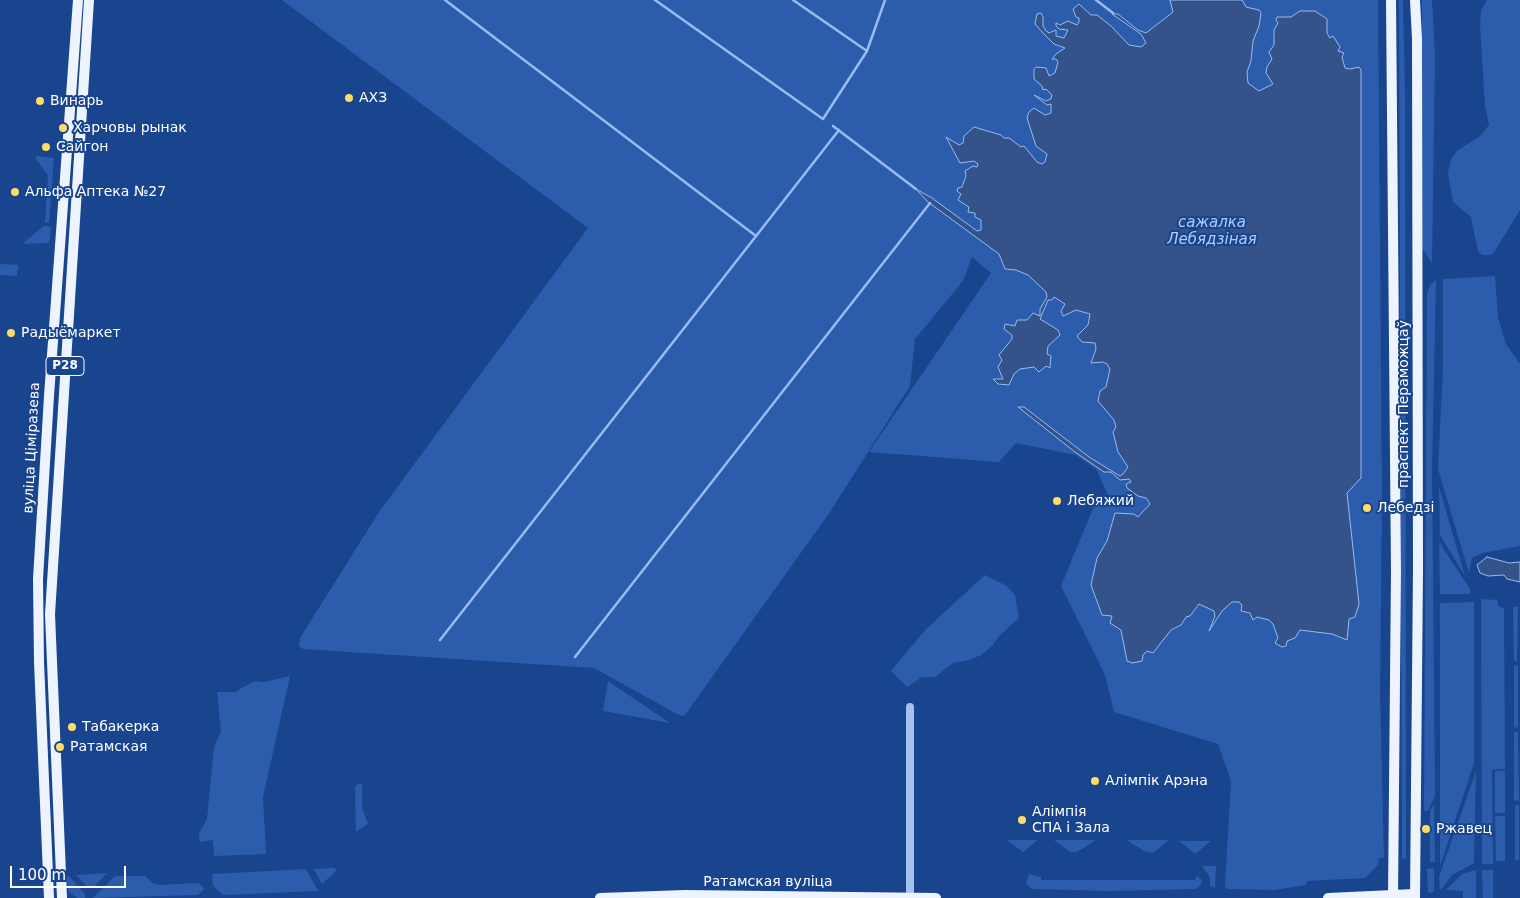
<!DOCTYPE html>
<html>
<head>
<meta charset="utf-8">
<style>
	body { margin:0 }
	#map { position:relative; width:1520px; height:898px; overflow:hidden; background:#19448e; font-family:"DejaVu Sans",sans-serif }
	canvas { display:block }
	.scale { position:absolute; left:10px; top:866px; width:116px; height:22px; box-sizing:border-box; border:2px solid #fff; border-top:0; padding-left:6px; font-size:15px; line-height:18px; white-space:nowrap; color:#fff; -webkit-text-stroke:4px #19448e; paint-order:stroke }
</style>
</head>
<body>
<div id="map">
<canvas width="1520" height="898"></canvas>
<div class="scale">100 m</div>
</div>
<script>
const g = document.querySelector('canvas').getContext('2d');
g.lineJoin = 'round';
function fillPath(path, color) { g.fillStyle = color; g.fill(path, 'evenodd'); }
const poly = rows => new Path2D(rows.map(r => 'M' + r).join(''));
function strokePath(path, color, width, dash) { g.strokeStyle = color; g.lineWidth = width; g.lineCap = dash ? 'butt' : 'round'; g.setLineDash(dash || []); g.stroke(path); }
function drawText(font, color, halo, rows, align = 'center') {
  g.font = font + ' "DejaVu Sans",sans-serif'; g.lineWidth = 4; g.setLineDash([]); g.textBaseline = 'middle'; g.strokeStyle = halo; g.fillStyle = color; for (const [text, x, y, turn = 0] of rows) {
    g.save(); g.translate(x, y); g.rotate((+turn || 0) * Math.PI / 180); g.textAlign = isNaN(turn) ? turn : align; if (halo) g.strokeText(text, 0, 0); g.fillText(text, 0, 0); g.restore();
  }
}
const green = poly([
	[282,0,1378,0,1382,504,1380,691,1384,858,1379,858,1378,865,1365,878,1307,881,1306,885,1274,890,1227,889,1225,886,1231,781,1218,744,1114,712,1105,675,1061,586,1094,506,1109,498,1097,470,1076,455,1016,443,999,462,869,452,991,273,972,257,963,281,915,339,910,386,830,512,685,715,682,716,677,714,594,668,303,649,299,646,300,638,379,512,588,228],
	[1399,0,1403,0,1405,96,1406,858,1402,859],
	[1422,0,1432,0,1435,55,1432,263,1422,248],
	[1487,0,1520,0,1520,210,1493,254,1489,255,1482,255,1478,251,1471,217,1453,202,1448,173,1451,159,1458,150,1479,137,1489,125,1485,106,1480,25,1481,11],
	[37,156,54,158,49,223,45,222,48,175,35,158],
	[44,226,51,227,50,240,48,243,22,244],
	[0,264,18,265,17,276,0,275],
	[1495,276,1498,318,1506,344,1520,364,1520,546,1482,553,1472,558,1469,573,1438,469,1443,369,1443,279],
	[1436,281,1432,467,1435,796,1428,811,1424,811,1427,293,1430,285],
	[1439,487,1465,576,1440,535],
	[1439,542,1470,589,1470,594,1440,594],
	[985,575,1007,586,1015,595,1019,618,1000,635,992,646,981,655,969,660,953,663,935,677,922,677,907,687,891,671,927,628],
	[1481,599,1497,600,1499,607,1504,608,1505,769,1492,770,1493,864,1482,864],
	[1474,602,1474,763,1440,866,1440,603],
	[1513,607,1518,607,1517,661,1514,661],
	[1514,665,1518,666,1518,728,1514,727],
	[290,676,263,797,266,854,214,856,213,840,200,842,199,833,207,819,214,747,221,732,217,692,235,692,254,681,264,682],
	[608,681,670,723,603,711],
	[1514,732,1518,732,1519,801,1514,800],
	[1476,771,1474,863,1452,875,1440,891,1439,877],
	[1495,771,1505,771,1505,813,1495,813],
	[358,784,362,784,362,808,368,824,356,832,355,787],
	[1434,804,1435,862,1430,862,1430,811],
	[1515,805,1519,805,1519,860,1515,860],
	[1495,816,1505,816,1505,861,1496,861],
	[1007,840,1038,840,1023,852],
	[1054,840,1096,840,1077,852,1070,852],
	[1126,840,1169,840,1153,853,1146,852],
	[1179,841,1211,841,1195,854],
	[1202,866,1216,866,1215,888,1210,886,1210,877],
	[335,868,336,871,322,884,314,869],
	[1434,868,1434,892,1428,893,1427,869],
	[306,869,318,891,223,895,213,886,212,874],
	[1476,870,1476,898,1463,898,1463,891,1446,890,1462,874],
	[1482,870,1493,870,1493,898,1483,898],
	[107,873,93,888,88,888,76,875],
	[1029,874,1041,877,1041,880,1195,880,1196,876,1198,876,1202,881,1199,887,1196,889,1110,891,1032,889,1026,883],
	[66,876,69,876,85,894,85,898,77,898,69,892],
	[115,876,145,876,153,883,160,885,197,883,202,885,204,889,198,895,93,898]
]);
const water = poly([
	[1170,0,1242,0,1246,7,1259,10,1261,13,1259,26,1253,41,1251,61,1247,72,1248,83,1259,91,1273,84,1266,73,1267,67,1272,59,1269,52,1274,45,1274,30,1278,23,1276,20,1277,17,1291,17,1300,11,1315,11,1327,19,1327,33,1330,38,1333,36,1340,47,1338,51,1344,53,1342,57,1345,68,1350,69,1359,67,1361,70,1361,478,1347,493,1359,604,1355,617,1349,619,1347,640,1332,634,1300,630,1295,638,1287,641,1286,646,1282,647,1275,643,1278,638,1273,624,1269,620,1257,617,1253,620,1250,613,1241,611,1242,605,1239,602,1232,602,1222,611,1209,631,1215,616,1214,611,1199,604,1190,616,1186,617,1181,625,1171,630,1153,653,1147,651,1143,655,1142,661,1132,663,1127,661,1121,630,1110,623,1112,616,1102,615,1091,585,1097,558,1107,541,1115,513,1134,514,1138,517,1150,504,1146,498,1138,496,1127,488,1126,484,1131,482,1129,479,1120,480,1111,472,1104,472,1075,452,1018,407,1024,407,1089,457,1120,476,1123,474,1128,467,1118,452,1113,432,1116,427,1114,420,1098,401,1100,391,1106,387,1110,369,1107,364,1103,362,1091,363,1096,349,1095,343,1082,342,1077,336,1088,325,1090,314,1076,310,1063,316,1061,311,1065,304,1054,297,1052,300,1048,300,1040,319,1058,330,1060,335,1048,346,1047,354,1051,356,1050,368,1046,366,1039,372,1034,367,1020,369,1014,374,1009,385,998,384,993,379,1003,379,998,367,1002,360,999,355,1012,339,1012,335,1004,329,1005,324,1015,326,1017,320,1027,320,1033,313,1040,316,1040,309,1047,297,1046,292,1028,275,1016,270,1005,269,999,254,928,202,916,189,932,198,977,231,981,230,981,220,975,217,975,213,968,212,969,207,958,200,961,194,957,191,958,188,962,187,966,176,965,171,973,166,977,167,978,164,974,161,960,163,946,137,959,145,963,143,964,136,974,127,1001,135,1004,138,1009,138,1021,147,1024,146,1037,162,1042,164,1045,162,1047,154,1036,146,1027,118,1029,112,1034,108,1045,115,1051,113,1051,104,1047,105,1034,95,1046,101,1051,99,1052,95,1046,89,1043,90,1042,86,1034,79,1034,69,1036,67,1046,68,1049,76,1055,73,1058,62,1056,59,1052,59,1056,54,1065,48,1054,44,1044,34,1035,24,1037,14,1041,13,1043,17,1043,26,1046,31,1049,33,1056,30,1056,36,1064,38,1068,30,1059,29,1056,26,1056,23,1060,25,1068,21,1077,25,1079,22,1079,18,1076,17,1073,9,1079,4,1091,15,1097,15,1111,26,1129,45,1141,47,1146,43,1141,34,1112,14,1118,14,1138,30,1146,33,1173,12,1170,0],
	[1487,557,1509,563,1520,562,1520,582,1507,579,1504,575,1488,576,1480,573,1477,565,1487,557]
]);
const stream = poly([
	[445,0,756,236],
	[655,0,823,119,867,51,885,0],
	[793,0,867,51],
	[1096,0,1113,13],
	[833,126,916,189],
	[440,640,839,130],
	[575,657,930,203]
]);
const minor = poly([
	[910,707,910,898]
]);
const major = poly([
	[1391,0,1396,571,1393,898],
	[1415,0,1417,39,1418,568,1415,898],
	[49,898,39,662,38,579,49,396,78,0],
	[62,898,50,614,89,0],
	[600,898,685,895,936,898],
	[1328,898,1415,894]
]);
const markers = [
	[349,98,5,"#ffdc63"],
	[40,101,5,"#ffdc63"],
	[63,128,5,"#ffdc63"],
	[46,147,5,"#ffdc63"],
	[15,192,5,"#ffdc63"],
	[11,333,5,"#ffdc63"],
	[1057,501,5,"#ffdc63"],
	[1367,508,5,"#ffdc63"],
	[72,727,5,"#ffdc63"],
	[60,747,5,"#ffdc63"],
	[1095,781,5,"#ffdc63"],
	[1022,820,5,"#ffdc63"],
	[1426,829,5,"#ffdc63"]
];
const shields = [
	[65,366,38]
];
const shieldNames = [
	["Р28",65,366]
];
const poiNames = [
	["АХЗ",359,98],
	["Винарь",50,101],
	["Харчовы рынак",73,128],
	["Сайгон",56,147],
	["Альфа Аптека №27",25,192],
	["Радыёмаркет",21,333],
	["Лебяжий",1067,501],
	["Лебедзі",1377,508],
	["Табакерка",82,727],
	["Ратамская",70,747],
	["Алімпік Арэна",1105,781],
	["Алімпія",1032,812],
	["СПА і Зала",1032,828],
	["Ржавец",1436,829]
];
const streetNames = [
	["праспект Пераможцаў",1404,404,-90],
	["вуліца Ціміразева",32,448,-87],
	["Ратамская вуліца",768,882]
];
const waterNames = [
	["сажалка",1212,223],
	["Лебядзіная",1212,240]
];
fillPath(green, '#2c5dac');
fillPath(water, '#33538a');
strokePath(water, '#98bbf1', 1);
strokePath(stream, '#98bbf1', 2.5);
strokePath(minor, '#a5c2ef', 8);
strokePath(major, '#edf3ff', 10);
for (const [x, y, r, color] of markers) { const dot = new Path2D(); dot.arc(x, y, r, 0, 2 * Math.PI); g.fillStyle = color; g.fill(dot); strokePath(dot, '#19448e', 2); }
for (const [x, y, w] of shields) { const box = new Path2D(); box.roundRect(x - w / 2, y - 9.5, w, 19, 4); g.fillStyle = '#19448e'; g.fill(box); strokePath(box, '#fff', 1); }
drawText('bold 12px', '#fff', null, shieldNames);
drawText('14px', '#fff', '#19448e', poiNames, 'left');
drawText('14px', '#fff', '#19448e', streetNames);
drawText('italic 15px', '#b1ccf6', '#19448e', waterNames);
</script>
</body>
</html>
